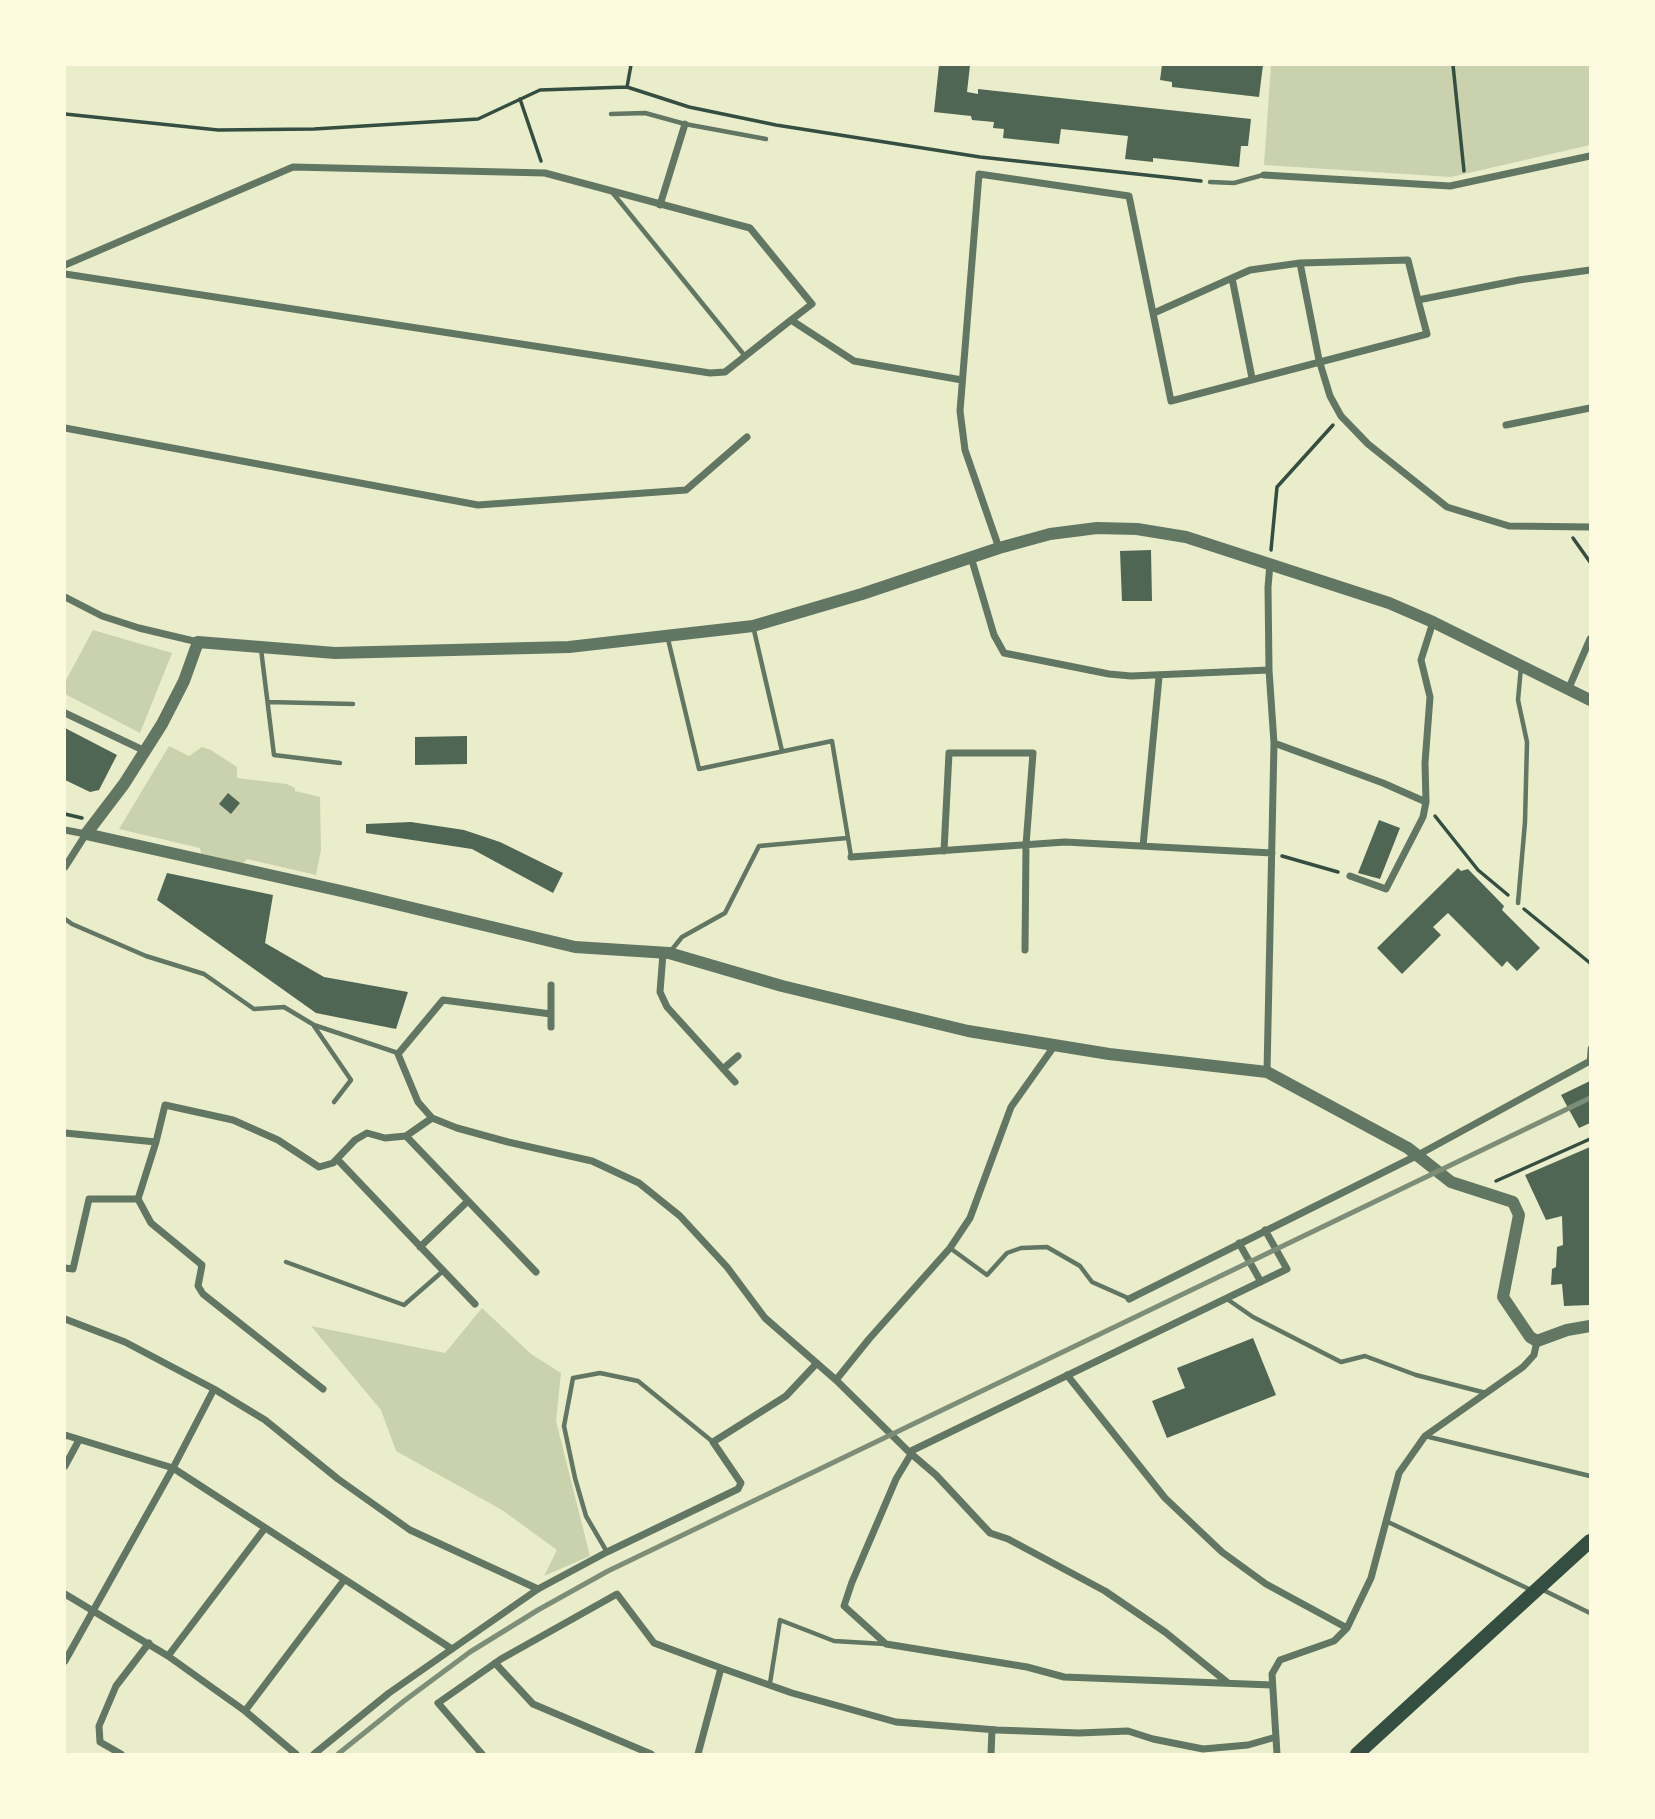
<!DOCTYPE html>
<html>
<head>
<meta charset="utf-8">
<style>
	body { margin:0 }
	#map { position:relative; width:1655px; height:1819px; overflow:hidden; background:#e9edc9; font-family:"Space Grotesk",sans-serif }
	canvas { display:block }
	.frame { position:absolute; inset:0; border:66px solid #fefae0; pointer-events:none }
</style>
</head>
<body>
<div id="map">
<canvas width="1655" height="1819"></canvas>
<div class="frame"></div>
</div>
<script>
const g = document.querySelector('canvas').getContext('2d');
g.lineJoin = 'round';
function fillPath(path, color) { g.fillStyle = color; g.fill(path, 'evenodd'); }
const poly = rows => new Path2D(rows.map(r => 'M' + r).join(''));
function strokePath(path, color, width, dash) { g.strokeStyle = color; g.lineWidth = width; g.lineCap = dash ? 'butt' : 'round'; g.setLineDash(dash || []); g.stroke(path); }
const green = poly([
	[1271,65,1590,65,1590,145,1451,177,1264,165],
	[93,630,172,653,140,733,65,694,65,682],
	[169,746,189,756,202,747,211,750,237,767,237,778,287,784,295,788,295,791,320,797,321,850,316,875,247,859,241,866,203,862,200,848,119,829],
	[482,1308,531,1354,561,1373,556,1421,590,1556,544,1576,557,1550,502,1510,396,1451,381,1410,311,1326,445,1353]
]);
const building = poly([
	[939,65,970,65,967,92,978,94,978,89,1251,119,1248,146,1241,146,1239,167,1153,158,1153,162,1125,159,1128,136,1061,129,1059,144,1003,138,1004,129,993,128,994,122,972,120,971,116,934,112],
	[1162,65,1263,65,1259,97,1172,87,1172,82,1160,80],
	[1151,550,1152,601,1122,601,1120,551],
	[65,728,117,755,99,790,90,792,65,780],
	[467,736,467,764,415,765,415,737],
	[228,793,240,803,231,814,219,804],
	[1379,820,1400,828,1380,879,1358,873],
	[411,822,464,830,500,842,563,873,553,893,472,849,366,833,366,824],
	[1458,868,1461,871,1468,869,1504,906,1502,910,1540,948,1517,971,1507,961,1502,967,1448,913,1433,927,1441,935,1402,974,1377,948],
	[167,873,273,895,265,943,324,977,408,992,396,1029,316,1013,157,900],
	[1590,1081,1590,1123,1579,1128,1561,1095],
	[1590,1147,1590,1305,1564,1306,1562,1284,1551,1285,1552,1269,1556,1267,1557,1247,1563,1245,1562,1216,1546,1220,1525,1175],
	[1253,1338,1276,1395,1167,1438,1152,1401,1185,1388,1177,1368]
]);
const path = poly([
	[1453,65,1464,171],
	[627,87,631,65],
	[520,99,541,161],
	[65,114,218,130,314,129,478,119,540,90,627,87,689,107,776,125,980,157,1201,181],
	[1573,538,1590,562],
	[1271,550,1277,487,1333,425],
	[65,814,82,818],
	[1435,816,1478,870,1508,895],
	[1282,856,1338,872],
	[1524,909,1590,963],
	[1496,1181,1590,1139]
]);
const service = poly([
	[611,114,645,113,685,124,766,139],
	[1210,182,1234,183,1263,175],
	[612,192,745,356],
	[753,626,782,751],
	[668,639,699,769,832,741,851,856],
	[261,649,274,755,340,763],
	[268,702,353,704],
	[1518,903,1525,822,1527,742,1518,700,1521,667],
	[65,919,72,924,146,956,204,974,254,1009,284,1007,314,1025,398,1053],
	[670,952,682,937,725,913,759,846,847,838],
	[314,1026,351,1080,334,1102],
	[1589,1061,1590,1048],
	[950,1248,987,1275,1007,1253,1021,1248,1047,1247,1080,1266,1092,1282,1128,1298],
	[286,1262,404,1305,443,1271],
	[1227,1299,1253,1317,1341,1362,1365,1356,1416,1375,1486,1393],
	[1425,1436,1590,1476],
	[1386,1521,1531,1590],
	[607,1552,586,1516,575,1478,564,1426,573,1378,600,1373,638,1381,713,1442],
	[1541,1589,1590,1613],
	[770,1683,780,1620,834,1641,885,1644]
]);
const minor = poly([
	[1264,175,1450,186,1590,156],
	[660,205,685,124],
	[65,265,293,167,545,173,750,228,812,304,791,320],
	[65,274,710,373,725,372,791,320,854,361,962,380],
	[1232,278,1250,270,1300,263],
	[1418,300,1408,260,1300,263,1319,360,1330,396,1341,416,1368,444,1447,507,1509,526,1590,527],
	[1154,313,1232,278,1252,378],
	[1506,425,1590,408],
	[65,428,478,505,686,490,747,437],
	[999,548,965,450,960,411,979,174,1129,196,1171,401,1427,334,1418,300,1519,280,1590,270],
	[971,557,994,635,1004,653,1109,674,1131,676,1269,670],
	[65,597,102,616,139,628,198,642],
	[1568,690,1590,639],
	[65,713,145,751],
	[1274,743,1383,783,1426,802],
	[65,830,86,834,65,867],
	[1143,846,1159,677],
	[944,851,949,753,1033,753,1026,845,1025,950],
	[851,857,1065,842,1272,853],
	[1350,876,1386,889,1423,817,1426,802,1425,763,1430,697,1421,660,1433,622],
	[663,953,660,992,667,1007,735,1082],
	[551,985,551,1027],
	[723,1069,738,1056],
	[1267,1072,1274,743,1269,670,1268,587,1270,564],
	[432,1118,418,1102,398,1054,443,1000,551,1014],
	[65,1133,156,1142,165,1105,233,1120,278,1140,319,1167,333,1163,355,1140,367,1133,385,1138,406,1136,432,1118,457,1128,508,1142,592,1161,639,1183,680,1216,727,1267,765,1318,836,1380,909,1452,936,1475,990,1533,1008,1539,1105,1591,1165,1632,1228,1683],
	[406,1136,536,1272],
	[337,1159,475,1304],
	[138,1199,151,1223,202,1265,198,1286,203,1294,323,1389],
	[1239,1243,1261,1282],
	[420,1247,468,1201],
	[65,1268,73,1269,89,1199,138,1199,156,1142],
	[1129,1299,1418,1155,1590,1061],
	[65,1319,125,1342,214,1389,265,1420,338,1479,410,1530,538,1589],
	[1067,1375,1165,1498,1222,1552,1266,1584,1347,1628],
	[836,1380,869,1339,950,1248,970,1218,1011,1107,1055,1045],
	[65,1435,173,1468,452,1649],
	[909,1452,1287,1269,1265,1230],
	[911,1454,896,1479,852,1582,844,1606,886,1644,1027,1667,1064,1677,1272,1685],
	[65,1466,79,1440],
	[65,1594,168,1656,245,1711,296,1754],
	[168,1656,265,1528],
	[65,1661,173,1468,214,1389],
	[495,1663,533,1704,651,1754],
	[721,1668,792,1693,896,1722,997,1730,1079,1733,1128,1731,1153,1739,1203,1749,1248,1745,1276,1737],
	[245,1711,344,1580],
	[121,1754,100,1742,99,1726,116,1686,149,1643],
	[314,1754,389,1693,538,1589,607,1552,738,1489,741,1483,713,1442,786,1396,817,1363],
	[482,1754,438,1703,501,1659,617,1594,654,1643,721,1668,698,1754],
	[991,1754,992,1730],
	[1277,1754,1272,1674,1280,1660,1334,1641,1347,1628,1371,1578,1399,1473,1425,1436,1523,1367,1534,1355,1537,1341]
]);
const tertiary = poly([
	[1590,700,1433,622,1389,603,1186,537,1137,529,1097,528,1050,534,999,548,862,594,753,626,569,647,335,653,198,642,184,681,162,724,124,784,86,834,350,893,575,947,669,953,782,986,968,1031,1109,1054,1267,1072,1408,1148,1451,1182,1513,1202,1519,1215,1503,1297,1530,1337,1537,1341,1567,1330,1590,1326]
]);
const primary = poly([
	[1357,1754,1590,1541]
]);
const rail = poly([
	[338,1754,404,1701,470,1652,538,1610,608,1571,1590,1098]
]);
fillPath(green, '#cad2ad');
fillPath(building, '#4f6655');
strokePath(path, '#344e41', 3.5);
strokePath(service, '#617663', 4.5);
strokePath(minor, '#617663', 7);
strokePath(tertiary, '#617663', 12);
strokePath(primary, '#344e41', 14);
strokePath(rail, '#7c8e77', 5);
</script>
</body>
</html>
